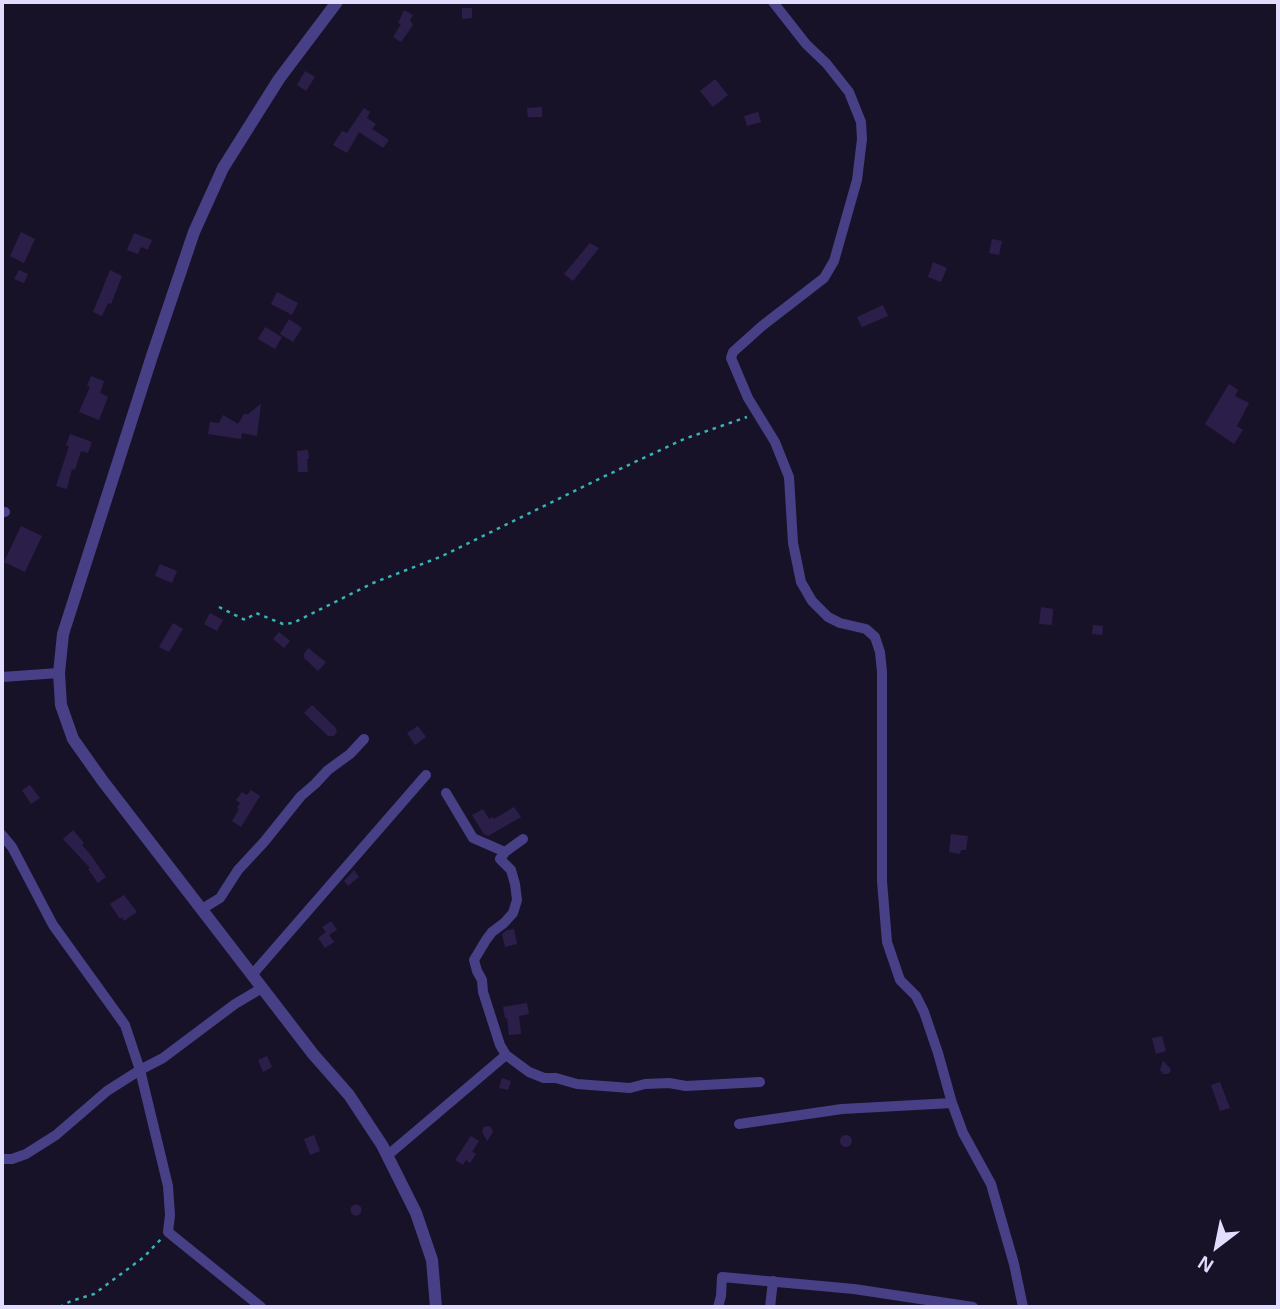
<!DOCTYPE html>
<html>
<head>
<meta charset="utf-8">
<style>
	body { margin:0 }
	#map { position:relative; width:1280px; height:1309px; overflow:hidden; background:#181229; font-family:Helvetica,sans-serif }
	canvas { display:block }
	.frame { position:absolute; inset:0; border:4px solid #e2dcfd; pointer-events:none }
	.north { position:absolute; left:1182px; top:1211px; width:70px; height:70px; -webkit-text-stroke:5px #181229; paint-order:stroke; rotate:212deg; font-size:19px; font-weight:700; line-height:28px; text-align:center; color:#e2dcfd }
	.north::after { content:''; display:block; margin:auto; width:24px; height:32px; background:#e2dcfd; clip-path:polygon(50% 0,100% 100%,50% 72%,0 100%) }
</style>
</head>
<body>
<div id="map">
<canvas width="1280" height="1309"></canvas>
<div class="frame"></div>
<div class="north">N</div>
</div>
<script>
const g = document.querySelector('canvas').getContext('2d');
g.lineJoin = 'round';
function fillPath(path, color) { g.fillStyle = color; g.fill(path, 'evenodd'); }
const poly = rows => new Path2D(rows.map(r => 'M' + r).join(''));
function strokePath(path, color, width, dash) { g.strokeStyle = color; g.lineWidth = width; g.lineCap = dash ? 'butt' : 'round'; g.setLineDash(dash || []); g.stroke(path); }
const building = poly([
	[462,8,472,8,472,18,462,19],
	[404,10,413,15,410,20,413,25,401,42,393,37,401,24,398,23],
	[305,71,315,77,306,91,297,85],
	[715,79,728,95,713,107,700,91],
	[542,107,542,117,528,117,527,108],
	[364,108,370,112,367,118,376,124,372,129,389,140,383,148,359,132,347,153,333,145,342,131,347,133],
	[758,112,761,122,747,126,744,116],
	[21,232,35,239,24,263,10,256],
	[134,233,152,240,148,250,141,247,138,254,127,250],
	[992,239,1002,241,999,255,989,253],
	[590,243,599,248,573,281,564,274],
	[933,262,947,268,941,282,928,277],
	[19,270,28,274,24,283,14,279],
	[110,270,122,276,111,304,108,303,102,316,93,312],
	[277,292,298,303,292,315,271,304],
	[883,305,888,316,862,327,857,317],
	[289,319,302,328,293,342,280,334],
	[265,327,282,337,275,349,258,339],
	[91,376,104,381,100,393,108,397,99,420,79,412,90,387,87,386],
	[1229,384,1238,390,1235,396,1249,403,1237,426,1243,430,1234,444,1205,424],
	[261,404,257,436,242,433,241,439,208,434,210,422,219,423,223,415,238,424,244,414,248,414],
	[70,434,92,442,88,453,81,451,75,470,72,469,67,489,56,486,69,446,66,446],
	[308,450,309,459,307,459,308,472,298,472,297,451],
	[21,526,42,536,25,572,4,562],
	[160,564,177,571,172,583,155,576],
	[1041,607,1053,609,1052,625,1039,624],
	[210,613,223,620,217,631,204,624],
	[173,623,183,629,169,652,159,647],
	[1093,625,1103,626,1102,635,1092,634],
	[279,632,290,641,284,648,273,639],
	[308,648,326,662,318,671,304,658,304,654],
	[312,705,336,728,337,732,334,736,328,736,304,713],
	[418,726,426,737,415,745,407,733],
	[30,785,40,798,31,804,22,790],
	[251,790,260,796,241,827,232,821,239,809,237,808,240,803,236,800,242,792,247,795],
	[514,807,521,817,488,836,484,834,472,815,483,809,489,819,492,817,494,819],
	[73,830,84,843,82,845,90,854,106,877,98,883,88,869,90,868,63,839],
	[951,834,968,836,966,850,961,850,960,854,949,852],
	[354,870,359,877,348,886,344,881],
	[124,895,137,912,124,921,122,917,120,919,110,904],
	[331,921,337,930,329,935,334,942,325,948,318,938,326,932,322,927],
	[514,929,517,944,505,947,502,934,507,930],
	[527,1003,529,1014,519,1016,521,1034,509,1035,507,1018,505,1018,503,1007],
	[1162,1036,1166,1051,1156,1054,1152,1038],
	[267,1056,272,1067,263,1072,258,1060],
	[1163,1061,1170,1068,1171,1071,1168,1074,1163,1074,1160,1070],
	[502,1078,511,1081,508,1090,499,1088],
	[1220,1082,1230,1108,1220,1111,1211,1085],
	[488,1126,491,1127,493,1132,487,1141,482,1131,484,1127],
	[314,1135,320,1151,310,1155,304,1139],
	'840 1141a6 6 0 1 1 12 0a6 6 0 1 1-12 0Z',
	[471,1136,479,1141,472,1152,476,1154,470,1163,466,1160,463,1165,455,1160],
	'350.5 1210a5.5 5.5 0 1 1 11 0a5.5 5.5 0 1 1-11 0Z'
]);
const path = poly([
	[219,607,245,620,256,613,283,624,293,623,373,583,440,557,603,477,684,439,747,417],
	[60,1307,71,1301,94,1294,144,1257,161,1239]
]);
const minor = poly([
	[773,2,806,44,826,63,849,92,861,122,862,139,857,180,834,261,824,278,762,326,733,352,731,358,748,398,775,442,789,477,793,543,801,582,812,601,828,617,840,623,866,629,875,637,880,652,882,672,882,881,887,942,900,980,916,996,924,1012,938,1053,952,1103,963,1133,991,1184,1014,1264,1023,1307],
	[2,512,5,512],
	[2,677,59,673],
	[446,793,473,838,505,852],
	[2,835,12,847,53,925,125,1025,140,1070,163,1058,235,1004,262,988],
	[523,839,505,852,500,859,511,870,515,884,517,900,513,913,504,923,492,932,486,940,474,960,477,971,482,980,483,992,500,1045,506,1055,529,1072,544,1078,556,1078,577,1084,630,1088,645,1084,669,1083,686,1086,760,1082],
	[202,909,220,898,238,870,264,842,301,796,315,784,328,770,350,754,364,739],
	[252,975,426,775],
	[739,1124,842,1109,952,1103],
	[388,1155,506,1055],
	[2,1159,12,1159,26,1154,56,1135,107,1091,140,1070,168,1186,170,1215,168,1232,261,1307],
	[718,1307,721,1296,722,1277,854,1289,973,1307],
	[770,1307,773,1281]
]);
const tertiary = poly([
	[337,2,279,79,250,125,223,168,194,232,152,356,63,634,59,673,61,705,73,739,102,780,313,1054,349,1095,382,1145,416,1213,432,1260,436,1307]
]);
fillPath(building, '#2b1f49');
strokePath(path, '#37b4b6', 2.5, [3.5, 5]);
strokePath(minor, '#484086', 10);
strokePath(tertiary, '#484086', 12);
</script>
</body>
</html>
